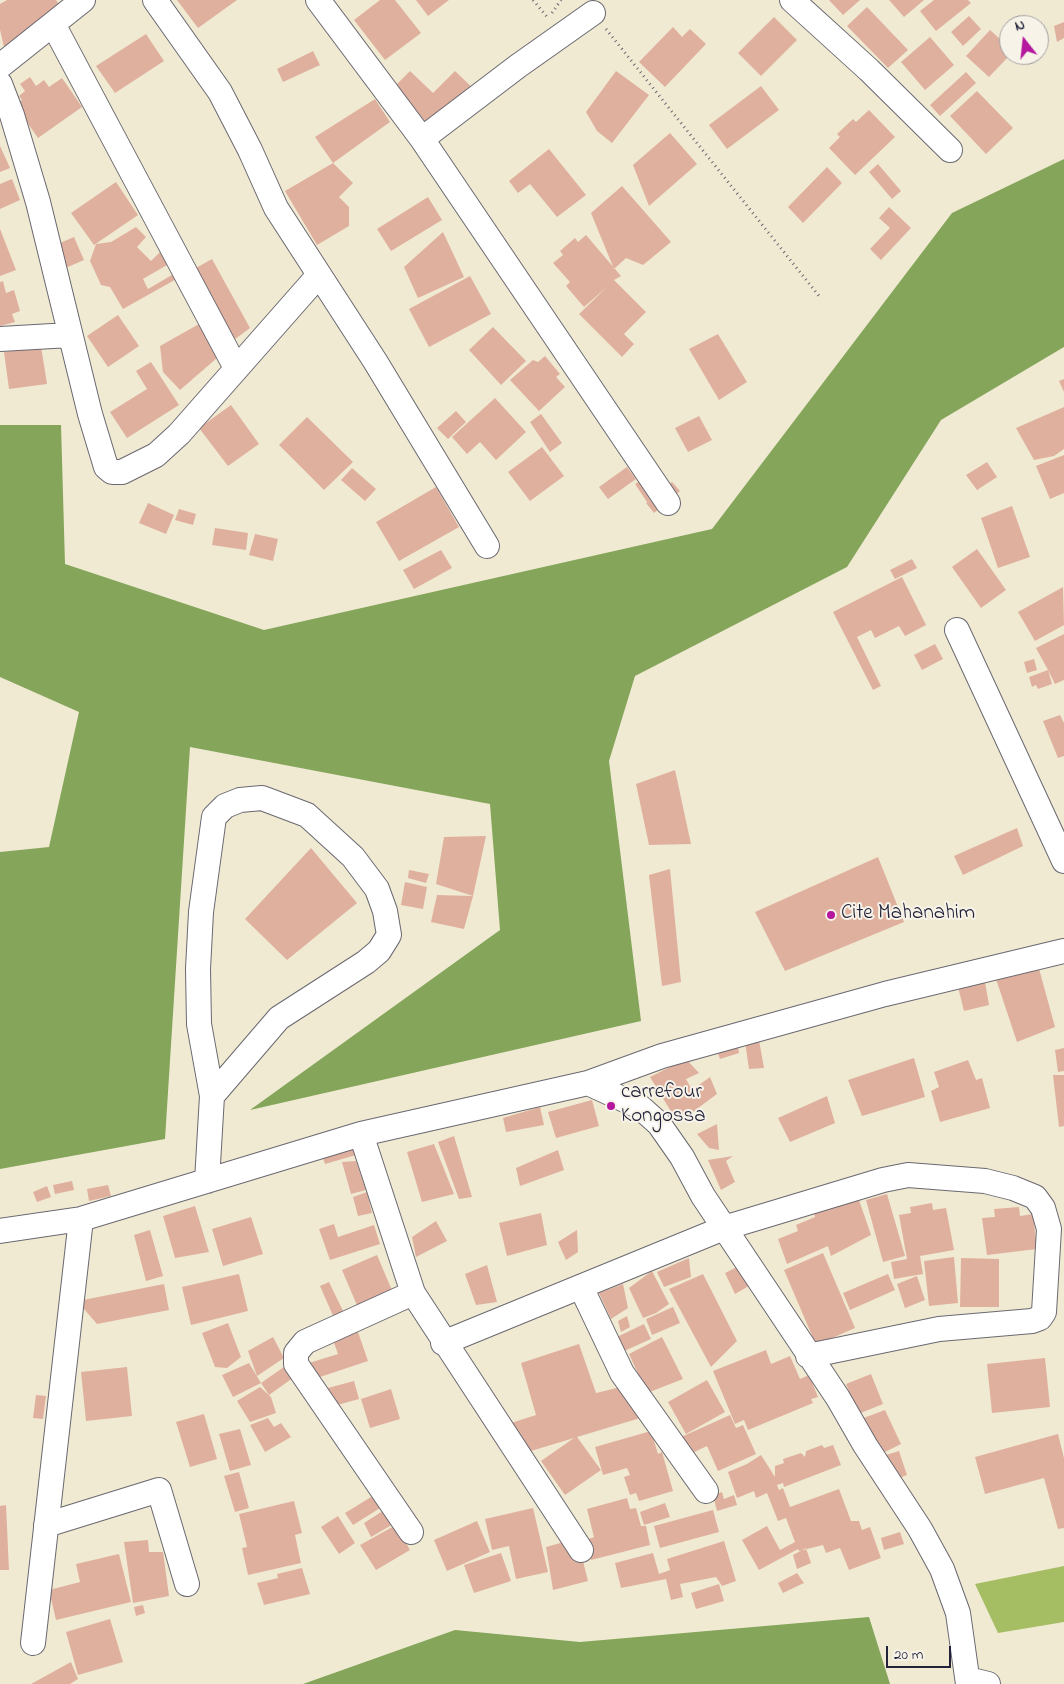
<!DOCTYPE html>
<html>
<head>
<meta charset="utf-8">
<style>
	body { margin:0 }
	#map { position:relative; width:1064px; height:1684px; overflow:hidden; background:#f0ead3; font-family:"Indie Flower",sans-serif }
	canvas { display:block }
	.north { position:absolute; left:999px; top:15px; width:50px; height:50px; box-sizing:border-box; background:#f7f3e8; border:1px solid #a29fa3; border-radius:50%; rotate:344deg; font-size:14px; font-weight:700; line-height:20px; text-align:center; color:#22223b }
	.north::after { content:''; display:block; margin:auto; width:18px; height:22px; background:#b5179e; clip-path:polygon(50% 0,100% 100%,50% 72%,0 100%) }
	.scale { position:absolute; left:886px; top:1646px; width:65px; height:22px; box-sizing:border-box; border:2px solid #22223b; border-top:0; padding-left:6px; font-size:15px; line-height:18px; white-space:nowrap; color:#22223b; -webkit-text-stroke:4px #f7f3e8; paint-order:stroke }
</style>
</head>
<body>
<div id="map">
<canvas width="1064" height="1684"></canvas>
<div class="north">N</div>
<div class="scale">20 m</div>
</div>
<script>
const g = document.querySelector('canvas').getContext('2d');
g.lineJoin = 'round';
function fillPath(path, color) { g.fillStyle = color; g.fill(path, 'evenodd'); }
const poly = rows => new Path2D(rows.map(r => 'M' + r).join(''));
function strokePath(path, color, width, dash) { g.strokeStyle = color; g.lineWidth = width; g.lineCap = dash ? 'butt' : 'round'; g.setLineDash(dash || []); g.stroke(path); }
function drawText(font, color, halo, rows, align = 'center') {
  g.font = font + ' "Indie Flower",sans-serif'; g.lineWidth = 4; g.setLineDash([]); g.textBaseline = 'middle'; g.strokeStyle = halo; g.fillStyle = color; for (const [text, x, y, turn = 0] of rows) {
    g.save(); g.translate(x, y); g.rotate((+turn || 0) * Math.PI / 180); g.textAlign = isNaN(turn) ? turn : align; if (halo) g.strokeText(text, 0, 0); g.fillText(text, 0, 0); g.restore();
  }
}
const green = poly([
	[1064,1566,1064,1622,998,1633,975,1584]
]);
const forest = poly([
	[1064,159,1064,347,941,420,847,567,635,676,609,761,641,1021,250,1110,500,930,490,804,190,747,165,1139,0,1169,0,852,49,847,79,712,0,677,0,425,61,425,65,564,264,630,712,529,952,213],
	[869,1617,890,1684,303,1684,455,1630,580,1642]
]);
const building = poly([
	[7,0,56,0,63,10,4,47,0,30,0,4],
	[177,0,237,0,198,28],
	[380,0,395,0,421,33,385,60,354,20],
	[416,0,449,0,428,16],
	[829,0,860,0,843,15],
	[889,0,924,0,904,17],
	[934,0,968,0,971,3,936,31,920,11],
	[867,7,908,50,888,68,847,26],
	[969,16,981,29,963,46,951,32],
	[774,17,797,40,761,76,738,53],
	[1064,22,1064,38,1057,42,1054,26],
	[673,27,682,37,690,29,706,44,665,87,639,62],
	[990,30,1009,47,1009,56,989,77,966,56],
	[146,34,164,61,115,93,96,66],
	[930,37,954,65,925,90,901,62],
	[313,51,320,65,283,82,277,69],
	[410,71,433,93,455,71,478,93,434,137,389,92],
	[616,71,649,95,612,143,597,131,586,112],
	[966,72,976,83,940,116,930,105],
	[30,77,36,86,44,80,49,87,62,78,82,107,38,138,15,105,22,100,19,96,25,91,20,84],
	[761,86,779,110,727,149,709,125],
	[977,91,1013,128,986,154,950,116],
	[375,99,390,122,333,163,353,183,339,197,349,207,349,226,317,245,285,191,333,163,315,137],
	[869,110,895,137,855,175,829,148,840,137,837,134,853,119,856,122],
	[670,133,697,164,649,206,633,165],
	[0,146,10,168,0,172],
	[549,149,586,195,557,217,530,184,518,193,509,181],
	[878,164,901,191,892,199,869,172],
	[827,167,842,183,803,223,788,207],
	[12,179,20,200,0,209,0,184],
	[116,182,138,215,94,245,71,213],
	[622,186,671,242,643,265,626,258,614,269,591,213],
	[428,197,442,220,391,251,377,229],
	[889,207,911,228,881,260,870,249,890,228,879,218],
	[136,227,146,237,137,247,151,261,160,252,167,265,143,279,148,289,177,272,180,277,123,309,110,287,101,285,90,261,96,244,111,242],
	[0,229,16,270,0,276],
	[443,232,464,277,418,298,404,267],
	[586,235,621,276,614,280,646,312,624,334,634,344,622,357,579,314,607,287,584,307,566,286,570,282,553,263,563,255,560,251,575,238,578,242],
	[74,237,84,260,63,269,53,246],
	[212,259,250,328,219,351,180,277],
	[470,276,491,314,429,347,409,309],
	[3,281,6,293,14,290,20,311,12,314,15,322,0,326,0,282],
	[118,315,139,346,108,367,87,336],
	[199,324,217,358,180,390,163,372,160,346],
	[493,327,526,361,501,385,469,350],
	[718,334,747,382,719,400,689,349],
	[41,346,47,384,9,389,4,352],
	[545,356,560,374,556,377,565,387,539,411,510,380,533,360,538,362],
	[151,362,179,405,127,438,110,412,147,389,136,371],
	[1064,379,1064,392,1059,381],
	[495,398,526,432,496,460,480,442,467,454,452,437],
	[231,405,259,444,228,466,199,428],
	[1064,407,1064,449,1054,456,1034,460,1016,428],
	[456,411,466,422,448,439,437,428],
	[541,414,562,443,550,452,530,422],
	[699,416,712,440,688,452,675,428],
	[307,417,353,462,324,490,279,445],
	[542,447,564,476,530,501,508,472],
	[1064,455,1064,493,1050,499,1036,466],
	[987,462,997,477,977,490,966,475],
	[627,467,636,479,608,499,599,487],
	[352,468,376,489,365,501,341,480],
	[648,476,659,492,672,482,680,491,654,513,646,503,653,498,647,502,635,484],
	[436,487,459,527,399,561,376,522],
	[148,503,174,515,166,534,139,523],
	[1012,506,1030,557,998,568,981,518],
	[179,509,196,514,193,525,175,520],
	[215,528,248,533,246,550,212,545],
	[255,534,278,539,273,561,249,555],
	[977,549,1006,590,981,608,952,567],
	[441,550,452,568,414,589,403,570],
	[912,559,917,568,895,579,890,570],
	[902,577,926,625,905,636,899,626,875,638,871,630,857,637,881,686,873,690,833,612],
	[1063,587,1064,625,1035,641,1018,612],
	[1064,634,1064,680,1055,684,1048,670,1052,684,1038,689,1036,685,1032,687,1029,677,1048,670,1036,648],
	[935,644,943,659,922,670,914,655],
	[1034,659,1037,670,1027,673,1024,662],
	[1060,715,1064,723,1064,756,1058,758,1043,721],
	[675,770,691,844,649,845,636,784],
	[1017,828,1023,846,963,875,954,856],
	[486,836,473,896,436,884,444,837],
	[311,848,357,903,287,960,245,919],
	[878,857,904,922,785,971,755,912],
	[670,869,681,982,662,986,649,875],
	[409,870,429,874,426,883,408,878],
	[405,882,427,887,423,909,401,905],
	[437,895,473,896,464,929,431,922],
	[1038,965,1055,1027,1017,1042,996,979],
	[984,976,989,1005,964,1011,957,983],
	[737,1040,739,1053,720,1059,715,1045],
	[759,1040,764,1068,749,1069,745,1042],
	[1064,1048,1064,1071,1058,1072,1055,1050],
	[914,1058,925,1097,862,1116,848,1080],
	[686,1059,699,1073,686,1079,692,1090,710,1077,717,1094,678,1123,650,1077],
	[968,1060,976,1080,982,1078,990,1108,940,1122,931,1091,939,1087,934,1072],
	[1053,1075,1064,1075,1064,1126,1059,1127],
	[827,1096,835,1123,790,1142,778,1118],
	[592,1100,599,1126,556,1138,548,1112],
	[540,1107,544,1125,506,1132,503,1118],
	[717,1124,719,1150,709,1148,697,1134],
	[454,1136,472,1197,459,1199,438,1142],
	[434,1144,454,1194,422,1202,407,1152],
	[353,1146,356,1155,325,1164,322,1155],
	[558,1150,564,1170,520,1186,516,1168],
	[733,1156,726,1161,735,1182,721,1190,708,1160],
	[356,1161,366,1190,351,1194,342,1162],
	[72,1181,74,1190,55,1194,53,1185],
	[108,1185,111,1196,89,1201,87,1189],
	[47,1186,51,1197,37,1202,33,1192],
	[367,1192,372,1213,358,1216,353,1197],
	[857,1194,871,1235,831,1256,828,1246,787,1264,778,1239,798,1231,796,1225,815,1217,814,1212],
	[887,1194,905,1256,883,1262,866,1200],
	[932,1203,933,1210,946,1208,954,1250,920,1256,923,1274,894,1279,891,1262,907,1259,899,1215,911,1213,910,1207],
	[195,1206,209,1252,175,1258,163,1216],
	[1019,1207,1020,1216,1033,1214,1037,1249,987,1255,982,1218,995,1217,994,1209],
	[541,1213,547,1245,507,1256,499,1223],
	[251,1217,263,1254,223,1266,212,1229],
	[436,1221,447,1241,416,1257,412,1237],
	[334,1224,338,1237,374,1225,380,1244,330,1260,319,1229],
	[150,1230,163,1276,146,1281,134,1235],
	[577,1230,578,1252,566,1260,558,1242],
	[823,1253,855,1328,816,1345,784,1270],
	[377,1255,394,1295,359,1310,342,1270],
	[954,1257,958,1303,929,1306,924,1261],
	[689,1258,691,1277,664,1287,657,1272],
	[961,1258,999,1259,999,1307,960,1307],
	[487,1265,497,1302,476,1305,465,1274],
	[739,1266,754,1283,735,1294,725,1273],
	[652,1271,669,1304,656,1313,643,1318,629,1288],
	[239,1274,248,1311,191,1325,182,1287],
	[703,1274,737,1341,711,1367,669,1289],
	[888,1274,895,1290,850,1310,843,1293],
	[917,1276,925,1300,905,1308,897,1284],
	[329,1282,344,1313,334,1318,320,1286],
	[164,1284,169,1310,97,1324,84,1309,83,1300],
	[623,1284,628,1308,611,1319,599,1293],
	[673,1307,680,1323,652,1335,646,1319],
	[627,1316,630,1327,621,1332,618,1321],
	[228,1323,241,1357,227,1368,215,1367,202,1333],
	[644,1324,651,1339,622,1352,617,1337],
	[358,1332,368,1361,314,1379,309,1363,338,1354,333,1340],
	[273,1337,284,1358,257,1376,248,1351],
	[662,1337,683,1379,647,1393,629,1354],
	[579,1344,596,1393,633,1384,647,1416,577,1437,601,1470,565,1495,541,1461,574,1438,521,1454,511,1423,536,1415,521,1363],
	[766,1350,771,1364,790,1356,800,1379,809,1375,818,1397,811,1399,813,1403,748,1430,744,1420,735,1424,713,1371],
	[1045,1358,1050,1407,992,1413,987,1364],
	[291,1362,297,1375,269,1395,261,1383,233,1397,222,1375,249,1363,261,1383],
	[127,1367,132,1416,86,1421,81,1372],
	[871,1374,883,1404,858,1414,846,1384],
	[707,1380,725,1412,686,1434,668,1402],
	[354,1381,359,1399,330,1407,324,1389],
	[260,1387,271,1397,276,1413,250,1422,237,1401],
	[391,1389,400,1419,370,1428,361,1399],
	[36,1395,46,1396,43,1419,33,1418],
	[885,1410,901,1444,879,1455,861,1419],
	[204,1414,217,1459,190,1467,176,1422],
	[730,1415,736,1428,743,1425,756,1454,718,1471,707,1446,686,1456,679,1438],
	[268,1418,274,1427,281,1423,291,1437,265,1452,250,1425],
	[240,1429,251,1465,230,1471,219,1434],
	[651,1431,658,1454,662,1452,673,1491,639,1501,636,1493,630,1495,624,1477,630,1475,627,1468,603,1475,595,1447],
	[1058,1434,1064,1458,1064,1528,1058,1529,1044,1478,985,1494,975,1457],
	[822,1445,824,1448,833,1445,841,1465,784,1487,783,1483,777,1485,779,1490,783,1488,790,1507,839,1489,851,1521,859,1521,862,1530,870,1527,881,1558,849,1570,840,1548,826,1553,823,1545,799,1551,798,1549,759,1570,742,1540,767,1526,780,1550,795,1542,786,1518,778,1521,767,1493,756,1498,754,1491,737,1498,728,1472,747,1464,761,1455,775,1477,775,1466,784,1463,783,1459,801,1453,805,1457,806,1451],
	[899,1451,907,1475,894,1480,886,1455],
	[239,1472,249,1508,235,1512,224,1476],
	[722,1492,724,1499,734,1495,737,1505,717,1511,713,1495],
	[376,1494,385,1505,353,1525,345,1513],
	[627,1498,630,1509,636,1508,641,1526,646,1526,650,1545,591,1560,586,1540,594,1537,587,1509],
	[294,1501,302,1533,295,1535,301,1563,248,1575,242,1548,247,1547,239,1514],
	[665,1503,670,1517,644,1525,640,1512],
	[6,1505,9,1570,0,1570,0,1506],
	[389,1507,395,1523,371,1537,364,1523],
	[533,1508,548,1572,516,1579,509,1546,492,1550,485,1519],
	[713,1510,719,1532,660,1548,654,1526],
	[338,1516,355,1543,339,1554,321,1527],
	[477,1521,490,1552,447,1571,434,1540],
	[396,1525,410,1550,376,1570,360,1545],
	[900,1532,904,1544,884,1550,881,1538],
	[148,1540,149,1552,163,1552,169,1596,133,1603,124,1542],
	[571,1540,582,1557,588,1581,553,1590,546,1547],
	[724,1541,736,1581,722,1586,716,1577,680,1584,683,1597,671,1600,666,1579,621,1588,615,1563,653,1553,659,1574,670,1570,667,1559],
	[806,1548,811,1563,797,1569,793,1555],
	[501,1553,511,1581,474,1593,464,1565],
	[119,1554,131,1602,56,1620,49,1590,80,1582,76,1564],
	[302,1568,310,1594,264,1605,257,1583,278,1578,277,1574],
	[797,1573,804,1583,783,1593,778,1583],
	[719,1584,724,1601,696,1609,691,1593],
	[143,1605,145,1613,136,1616,134,1607],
	[110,1619,123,1662,78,1675,66,1632],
	[71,1662,78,1679,70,1684,31,1684]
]);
const path = poly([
	[533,0,548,18],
	[552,13,561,0],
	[606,29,819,296]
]);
const minor = poly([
	[155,0,220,92,250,150,276,208,375,361,487,546],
	[318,0,422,139,668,503],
	[792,0,869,70,950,150],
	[53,24,236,368],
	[0,66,83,0],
	[0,84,12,115,38,202,90,414,106,467,112,472,122,472,156,455,179,434,318,276],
	[422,139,518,66,593,13],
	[0,339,70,335],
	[957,630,1064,861],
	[588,1083,640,1107,659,1124,682,1157,703,1196,838,1398,865,1445,920,1529,942,1569,958,1613,968,1684],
	[361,1134,413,1293,581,1550],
	[207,1181,212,1096,199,1024,198,969,201,912,214,817,225,806,240,800,262,798,307,815,353,857,377,889,385,911,389,935,379,951,366,962,279,1018,212,1096],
	[0,1231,81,1219,361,1134,588,1083,662,1056,885,994,1064,951],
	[581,1287,622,1373,706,1491],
	[443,1343,724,1228,883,1180,908,1175,985,1181,1013,1188,1035,1197,1043,1208,1049,1229,1044,1312,1040,1318,1032,1321,939,1329,808,1356],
	[46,1525,159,1490,187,1584],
	[411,1532,296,1364,296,1353,305,1342,413,1293],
	[33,1643,81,1219],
	[968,1679,988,1684]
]);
const markers = [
	[831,915,5,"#b5179e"],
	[611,1106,5,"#b5179e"]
];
const poiNames = [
	["Cite Mahanahim",841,915],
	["carrefour",621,1094],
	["Kongossa",621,1118]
];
fillPath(green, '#a5be64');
fillPath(forest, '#84a55a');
fillPath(building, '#e0b09e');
strokePath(minor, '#6a6870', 26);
strokePath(path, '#6a6870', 3, [1, 4]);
strokePath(minor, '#fff', 24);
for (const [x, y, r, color] of markers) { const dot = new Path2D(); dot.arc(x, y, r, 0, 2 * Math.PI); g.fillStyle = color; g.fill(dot); strokePath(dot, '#f7f3e8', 2); }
drawText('21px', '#22223b', '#f7f3e8', poiNames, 'left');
</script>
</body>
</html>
